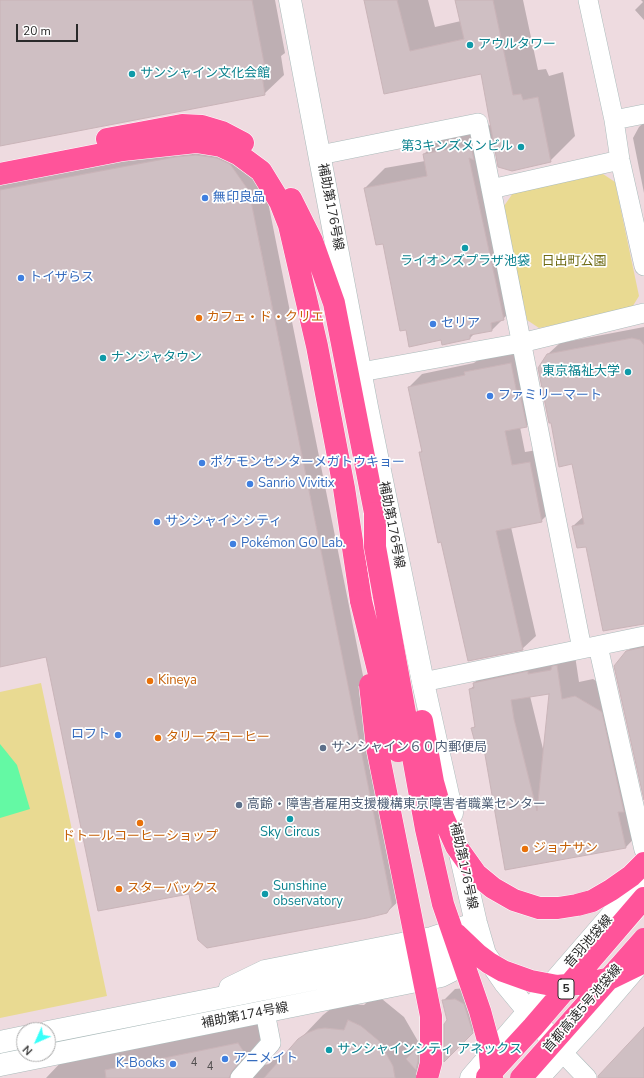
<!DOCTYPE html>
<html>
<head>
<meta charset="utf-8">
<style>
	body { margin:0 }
	#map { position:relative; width:644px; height:1078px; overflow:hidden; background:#eedbe0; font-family:"Nunito Sans",sans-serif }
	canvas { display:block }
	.north { position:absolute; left:16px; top:1022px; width:40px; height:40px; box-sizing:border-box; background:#fff; border:1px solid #aaa; border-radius:50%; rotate:225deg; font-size:11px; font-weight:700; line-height:16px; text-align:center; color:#2a2a2a }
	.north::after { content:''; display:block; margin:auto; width:14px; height:18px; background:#36fffa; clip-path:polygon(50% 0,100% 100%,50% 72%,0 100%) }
	.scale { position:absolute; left:16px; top:24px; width:62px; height:18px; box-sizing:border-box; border:2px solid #2a2a2a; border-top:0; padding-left:5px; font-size:12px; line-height:14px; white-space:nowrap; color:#2a2a2a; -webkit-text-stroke:3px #fff; paint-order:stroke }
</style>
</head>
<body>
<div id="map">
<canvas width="644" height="1078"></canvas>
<div class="north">N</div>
<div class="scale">20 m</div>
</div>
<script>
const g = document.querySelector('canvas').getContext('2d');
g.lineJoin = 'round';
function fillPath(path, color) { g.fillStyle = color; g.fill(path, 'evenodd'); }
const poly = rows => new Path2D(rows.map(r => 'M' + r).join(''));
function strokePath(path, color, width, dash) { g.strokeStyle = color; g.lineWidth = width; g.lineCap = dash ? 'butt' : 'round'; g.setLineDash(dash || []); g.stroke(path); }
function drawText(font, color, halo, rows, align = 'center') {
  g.font = font + ' "Nunito Sans","Noto Sans JP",sans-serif'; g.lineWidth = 3.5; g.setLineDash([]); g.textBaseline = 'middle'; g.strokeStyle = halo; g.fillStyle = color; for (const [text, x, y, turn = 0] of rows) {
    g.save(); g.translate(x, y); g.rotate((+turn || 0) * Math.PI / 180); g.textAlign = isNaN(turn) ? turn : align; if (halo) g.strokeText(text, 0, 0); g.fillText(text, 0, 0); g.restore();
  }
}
const green = poly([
	[603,174,615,182,639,296,631,309,539,328,527,320,504,206,513,193],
	[41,683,107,996,0,1018,0,692]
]);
const water = poly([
	[0,744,17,765,30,809,0,818]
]);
const shadow = poly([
	[0,0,275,0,285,53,281,56,284,75,264,94,0,145],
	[365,0,428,0,435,27,461,21,456,0,523,0,538,70,546,69,549,76,563,72,575,136,550,161,494,139,489,143,523,299,492,330,474,334,470,338,441,339,383,242,365,188,385,168,425,161,424,154,444,135,491,125,482,73,385,93],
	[641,0,644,0,644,20,635,10,643,2],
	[644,122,644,193,633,138,639,127],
	[191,143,263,177,406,890,402,898,387,912,190,893,47,656,0,666,0,178],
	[644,327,644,623,573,526,584,516,548,354,560,343],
	[524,350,540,413,526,426,520,427,525,452,543,449,554,508,541,521,511,527,536,636,522,649,420,453,422,450,409,387,422,374,474,363,479,359],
	[644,639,644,795,627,652,639,640],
	[574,649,579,682,593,679,618,695,643,829,626,847,506,869,485,747,472,729,476,725,470,689,475,685,474,683,492,666],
	[550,693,544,753,530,696],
	[467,988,484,1021,444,1059,448,1020,443,1001,455,989],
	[373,996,382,999,404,1017,419,1043,419,1048,429,1038,418,1078,46,1078,66,1057,263,1019,269,1030,256,1045,253,1051,263,1065,269,1064,283,1051,285,1055,323,1015,332,1008,350,1004,364,1005]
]);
const building = poly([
	[0,0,252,0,266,73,262,75,265,95,0,146,0,0],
	[364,0,397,0,410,51,464,39,455,0,493,0,513,95,521,94,523,100,538,97,551,162,512,171,498,167,481,74,384,94,364,0],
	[471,145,474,160,469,158,504,320,491,323,492,331,470,335,470,339,442,345,441,340,409,347,406,330,400,331,383,244,376,245,364,188,427,176,423,154,471,145],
	[196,155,217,158,230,164,249,191,392,905,387,913,367,918,207,948,198,940,189,894,98,911,46,657,0,667,0,190,175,157,196,155],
	[632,338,640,340,644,345,644,624,603,631,586,547,577,548,572,526,584,524,572,464,559,467,551,423,549,423,538,368,547,354,632,338],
	[511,363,518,399,520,394,527,427,505,431,512,465,530,462,542,522,496,531,523,650,468,661,441,542,438,543,419,452,422,452,408,387,465,375,464,372,511,363],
	[644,647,644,800,614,666,626,651,644,647],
	[557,665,562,699,575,696,602,712,624,812,618,812,626,848,505,870,484,749,477,750,471,728,475,727,469,689,474,688,473,683,528,671,528,674,551,670,552,666,557,665],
	[549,694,537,811,514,719,511,700,549,694],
	[455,999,464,1004,473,1033,444,1062,444,1024,447,1020,442,1000,455,999],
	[348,1020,361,1026,379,1041,393,1066,395,1078,264,1078,298,1039,307,1033,317,1029,325,1028,344,1030,348,1020],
	[644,1027,644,1078,598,1078,598,1076,644,1027],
	[238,1043,246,1055,232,1071,229,1078,106,1078,105,1070,238,1043],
	[418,1047,418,1061,416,1070,406,1059,418,1047]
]);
const minor = poly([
	[588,0,614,120,620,160,644,266],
	[614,120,644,114],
	[320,155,478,123,582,649],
	[491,189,620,160],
	[361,372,521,343,644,313],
	[598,646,644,850],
	[423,682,644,636],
	[562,1052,587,1078],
	[240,1078,271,1043,265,1012]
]);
const tertiary = poly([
	[290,0,367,407,424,687,452,813],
	[459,849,476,923,485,954,505,983,562,1052],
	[230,988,265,971,432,938,471,925],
	[48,1032,436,955,478,954],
	[0,1042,24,1037],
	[0,1065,441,976,481,956]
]);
const secondary = poly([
	[471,1078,644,878],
	[538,1078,590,1021,639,964]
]);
const motorway = poly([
	[107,139,182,125,202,126,222,132,243,143],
	[0,174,123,150,196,142,221,146,238,154,261,171,280,202,289,225,317,346,344,488,361,601],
	[291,199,312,241,334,303,375,513]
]);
const motorwayBridge = poly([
	[375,513,375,547,426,829,443,904,480,1011,489,1044,492,1078],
	[361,601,398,751],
	[370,685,377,747,431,1016,431,1063,427,1078],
	[422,721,433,782,443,817,456,846,476,874,493,888,514,900,539,908,558,908,577,905,592,901,611,890,631,876,644,863],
	[456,934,477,954,489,963,503,971,531,981,557,986,588,983,611,978,644,962],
	[487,1077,533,1027,644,898],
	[521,1078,644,939]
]);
const markers = [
	[470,45,4,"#0f9aa8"],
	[132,74,4,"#0f9aa8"],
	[521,147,4,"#0f9aa8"],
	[205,198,4,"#3f7fe0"],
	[465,248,4,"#0f9aa8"],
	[21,278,4,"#3f7fe0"],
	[199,318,4,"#e8710a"],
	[433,324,4,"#3f7fe0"],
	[103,358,4,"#0f9aa8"],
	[628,372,4,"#0f9aa8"],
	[490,396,4,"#3f7fe0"],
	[202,463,4,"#3f7fe0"],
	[250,484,4,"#3f7fe0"],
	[157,522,4,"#3f7fe0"],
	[233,544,4,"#3f7fe0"],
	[150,681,4,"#e8710a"],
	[118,735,4,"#3f7fe0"],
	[158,738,4,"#e8710a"],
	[323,748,4,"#5c6f8a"],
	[239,805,4,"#5c6f8a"],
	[290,819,4,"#0f9aa8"],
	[140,823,4,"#e8710a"],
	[525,849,4,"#e8710a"],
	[119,889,4,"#e8710a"],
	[265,894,4,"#0f9aa8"],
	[329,1050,4,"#0f9aa8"],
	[225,1059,4,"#3f7fe0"],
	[173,1064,4,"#3f7fe0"]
];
const numberNames = [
	["4",194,1063],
	["4",210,1067]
];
const shields = [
	[566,989,16]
];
const shieldNames = [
	["5",566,989]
];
const cultureNames = [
	["アウルタワー",478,45],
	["サンシャイン文化会館",140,74],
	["第3キンズメンビル",513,147,"right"],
	["ライオンズプラザ池袋",465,262,"center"],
	["ナンジャタウン",111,358],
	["東京福祉大学",620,372,"right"],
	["Sky Circus",290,833,"center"],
	["Sunshine",273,887],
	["observatory",273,902],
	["サンシャインシティ アネックス",337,1050]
];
const shopNames = [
	["無印良品",213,198],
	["トイザらス",29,278],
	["セリア",441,324],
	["ファミリーマート",498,396],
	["ポケモンセンターメガトウキョー",210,463],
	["Sanrio Vivitix",258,484],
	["サンシャインシティ",165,522],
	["Pokémon GO Lab.",241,544],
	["ロフト",110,735,"right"],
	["アニメイト",233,1059],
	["K-Books",165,1064,"right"]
];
const streetNames = [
	["補助第176号線",330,207,79],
	["補助第176号線",391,525,79],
	["補助第176号線",463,866,78],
	["音羽池袋線",589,942,-49],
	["首都高速5号池袋線",583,1009,-49],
	["補助第174号線",245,1016,-11]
];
const parkNames = [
	["日出町公園",574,262]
];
const foodNames = [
	["カフェ・ド・クリエ",207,318],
	["Kineya",158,681],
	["タリーズコーヒー",166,738],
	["ドトールコーヒーショップ",140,837,"center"],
	["ジョナサン",533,849],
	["スターバックス",127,889]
];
const serviceNames = [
	["サンシャイン６０内郵便局",331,748],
	["高齢・障害者雇用支援機構東京障害者職業センター",247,805]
];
fillPath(green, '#e9da92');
fillPath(water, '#64f9a4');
fillPath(shadow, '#0003');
fillPath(building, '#cfbfc3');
strokePath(building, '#c9b4b8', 1);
strokePath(minor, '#abbbbb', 20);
strokePath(tertiary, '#abbbbb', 23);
strokePath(secondary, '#abbbbb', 23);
strokePath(motorway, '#fff', 23);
strokePath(minor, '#fff', 19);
strokePath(tertiary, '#fff', 22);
strokePath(secondary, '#fff', 22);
strokePath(motorway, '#ff549a', 22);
strokePath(motorwayBridge, '#fff', 23, []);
strokePath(motorwayBridge, '#ff549a', 22);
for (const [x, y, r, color] of markers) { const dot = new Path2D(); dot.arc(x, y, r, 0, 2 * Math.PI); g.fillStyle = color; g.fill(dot); strokePath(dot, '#fff', 1.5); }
drawText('11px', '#534f50', null, numberNames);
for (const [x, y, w] of shields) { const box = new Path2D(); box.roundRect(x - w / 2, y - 10, w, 20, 3); g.fillStyle = '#fff'; g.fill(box); strokePath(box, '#2a2a2a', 1); }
drawText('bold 12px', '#2a2a2a', null, shieldNames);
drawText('13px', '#0d838f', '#fff', cultureNames, 'left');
drawText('13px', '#366cbe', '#fff', shopNames, 'left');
drawText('13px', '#2a2a2a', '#fff', streetNames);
drawText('13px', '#6e6a13', '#fff', parkNames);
drawText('13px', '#c56008', '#fff', foodNames, 'left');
drawText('13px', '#4e5e75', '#fff', serviceNames, 'left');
</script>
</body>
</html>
